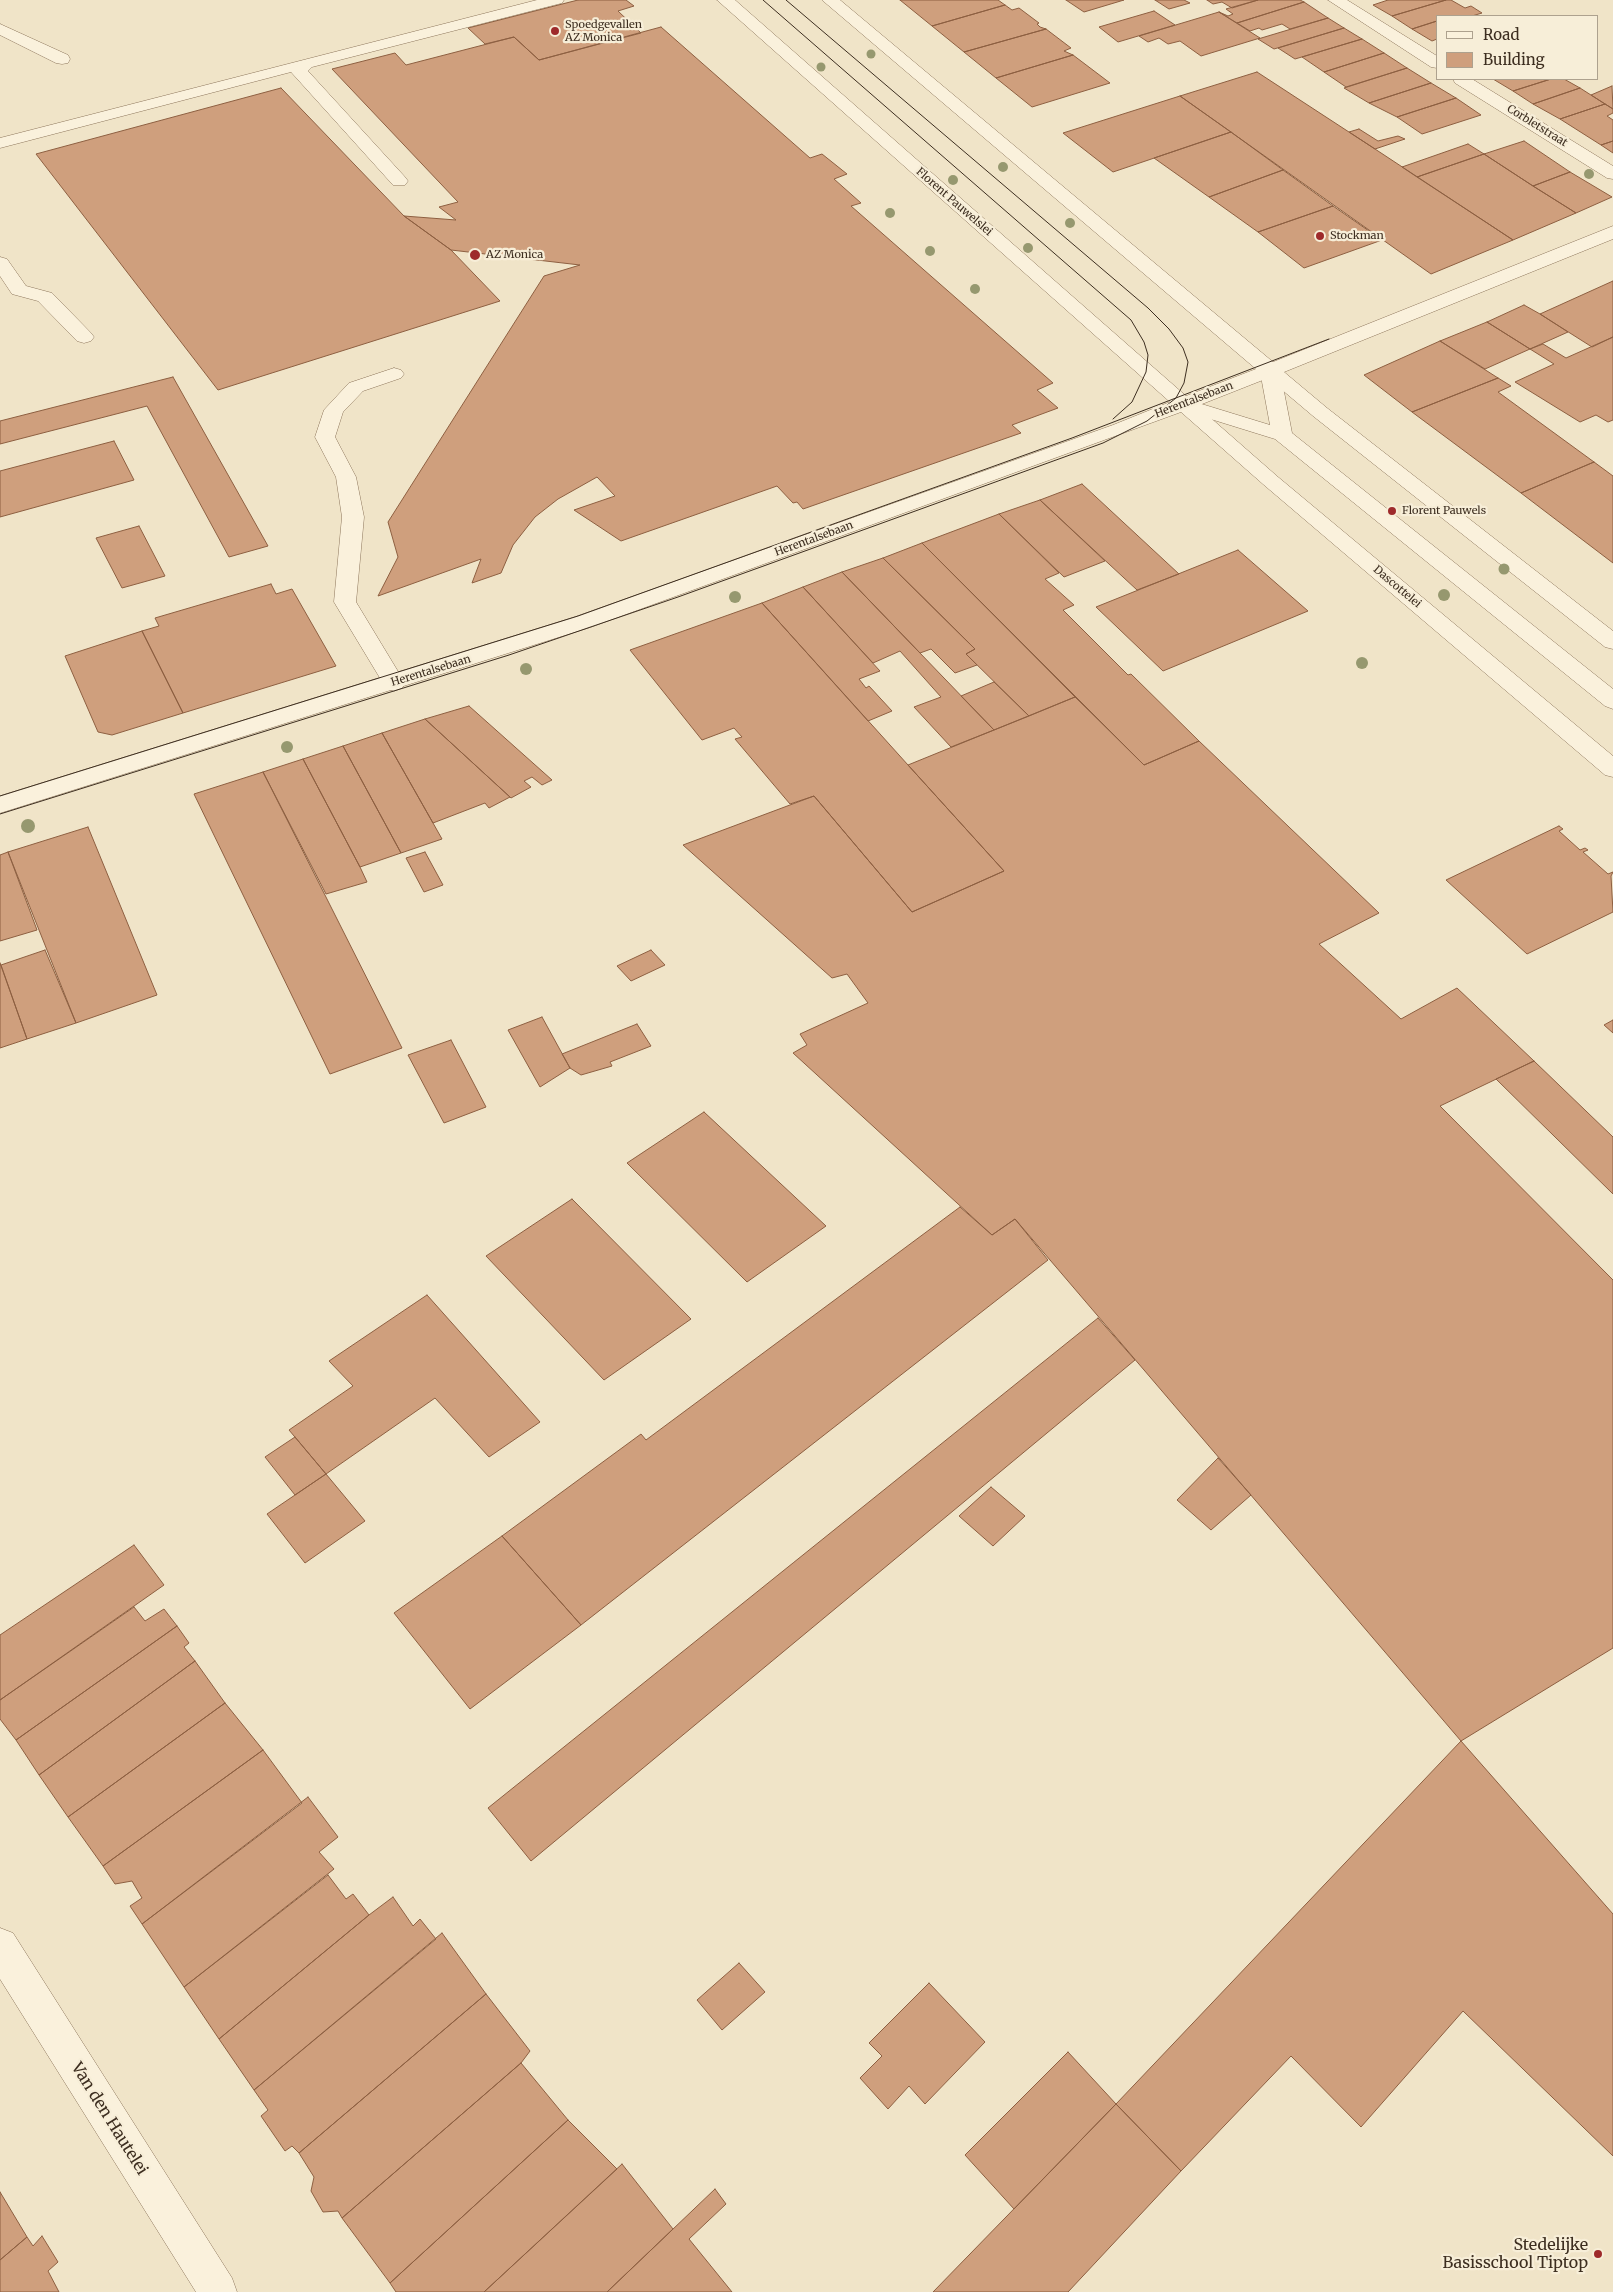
<!DOCTYPE html>
<html>
<head>
<meta charset="utf-8">
<style>
	body { margin:0 }
	#map { position:relative; width:1613px; height:2292px; overflow:hidden; background:#f0e4c8; font-family:Merriweather,serif }
	canvas { display:block }
	.legend { position:absolute; left:1436px; top:15px; width:162px; height:65px; box-sizing:border-box; background:#f7eed8; border:1px solid #ada18e; margin:0; padding:6px 9px; list-style:none; font-size:15px; color:#3d2e20 }
	.legend li { display:flex; align-items:center; gap:10px; height:25px }
	.legend b { width:25px; border:1px solid #ada18e }
</style>
</head>
<body>
<div id="map">
<canvas width="1613" height="2292"></canvas>
<ul class="legend">
<li><b style="height:6px;background:#faf1dc"></b>Road</li>
<li><b style="height:14px;background:#cf9f7d"></b>Building</li>
</ul>
</div>
<script>
const g = document.querySelector('canvas').getContext('2d');
g.lineJoin = 'round';
function fillPath(path, color) { g.fillStyle = color; g.fill(path, 'evenodd'); }
const poly = rows => new Path2D(rows.map(r => 'M' + r).join(''));
function strokePath(path, color, width, dash) { g.strokeStyle = color; g.lineWidth = width; g.lineCap = dash ? 'butt' : 'round'; g.setLineDash(dash || []); g.stroke(path); }
function drawText(font, color, halo, rows, align = 'center') {
  g.font = font + ' Merriweather,serif'; g.lineWidth = 4.5; g.setLineDash([]); g.textBaseline = 'middle'; g.strokeStyle = halo; g.fillStyle = color; for (const [text, x, y, turn = 0] of rows) {
    g.save(); g.translate(x, y); g.rotate((+turn || 0) * Math.PI / 180); g.textAlign = isNaN(turn) ? turn : align; if (halo) g.strokeText(text, 0, 0); g.fillText(text, 0, 0); g.restore();
  }
}
const building = poly([
	[578,0,626,0,634,6,618,11,641,33,539,60,514,37,485,44,468,28,578,0],
	[900,0,998,0,1005,5,932,26,900,0],
	[1066,0,1124,0,1084,12,1066,0],
	[1155,0,1184,0,1190,3,1169,9,1155,0],
	[1207,0,1258,0,1232,8,1222,2,1213,4,1207,0],
	[1258,0,1300,0,1304,2,1237,23,1219,12,1228,16,1233,14,1226,9,1258,0],
	[1388,0,1446,0,1392,16,1373,5,1388,0],
	[1446,0,1451,0,1465,8,1471,6,1482,13,1472,16,1437,16,1437,21,1412,29,1392,16,1446,0],
	[1304,2,1328,18,1290,29,1282,24,1262,30,1259,28,1250,31,1237,23,1304,2],
	[1005,5,1012,10,1019,8,1039,23,1037,24,1040,27,1046,29,964,52,932,26,1005,5],
	[1154,11,1175,25,1118,42,1099,27,1154,11],
	[1219,12,1260,38,1201,56,1180,41,1168,44,1159,38,1148,42,1139,36,1219,12],
	[1328,18,1344,28,1274,49,1258,39,1328,18],
	[1437,21,1437,39,1432,41,1412,29,1437,21],
	[661,27,810,158,822,154,847,174,834,179,861,203,851,206,1053,383,1037,390,1058,408,1012,425,1021,433,803,509,797,502,793,503,777,486,621,541,574,510,615,496,597,477,558,499,535,517,513,545,501,573,472,583,481,559,378,596,398,557,388,522,544,276,580,265,451,250,404,216,456,220,439,207,458,202,332,69,395,53,406,65,514,37,539,60,661,27],
	[1344,28,1362,39,1295,59,1278,48,1344,28],
	[1046,29,1071,48,1064,51,1073,55,996,78,964,52,1046,29],
	[1362,39,1384,53,1324,72,1302,57,1362,39],
	[1384,53,1407,68,1346,87,1324,72,1384,53],
	[1073,55,1110,83,1032,107,996,78,1073,55],
	[1407,68,1431,83,1369,103,1344,88,1407,68],
	[1257,72,1375,149,1513,240,1431,274,1180,96,1257,72],
	[1493,79,1551,79,1513,91,1493,79],
	[1551,79,1564,79,1580,88,1533,104,1513,91,1551,79],
	[1431,83,1456,98,1397,117,1369,103,1431,83],
	[1612,86,1613,109,1591,95,1612,86],
	[281,88,404,216,451,250,500,301,218,390,36,154,281,88],
	[1580,88,1605,104,1560,119,1533,104,1580,88],
	[1180,96,1231,132,1113,172,1063,133,1180,96],
	[1456,98,1481,115,1422,134,1397,117,1456,98],
	[1605,104,1613,109,1613,113,1607,116,1613,120,1613,141,1601,145,1560,119,1605,104],
	[1359,129,1378,141,1398,136,1405,139,1375,149,1349,132,1359,129],
	[1231,132,1283,170,1209,197,1154,158,1231,132],
	[1524,141,1570,172,1533,186,1484,154,1524,141],
	[1613,141,1613,153,1601,145,1613,141],
	[1468,144,1484,154,1417,177,1402,167,1468,144],
	[1484,154,1533,186,1576,213,1513,240,1417,177,1484,154],
	[1283,170,1333,206,1258,232,1209,197,1283,170],
	[1570,172,1612,197,1576,213,1533,186,1570,172],
	[1333,206,1382,240,1304,268,1258,232,1333,206],
	[1613,281,1613,337,1592,347,1540,314,1613,281],
	[1524,305,1540,314,1568,332,1530,349,1487,322,1524,305],
	[1487,322,1530,349,1485,369,1440,341,1487,322],
	[1613,337,1613,420,1608,422,1596,415,1580,422,1515,382,1554,364,1530,349,1543,344,1566,358,1613,337],
	[1440,341,1498,378,1412,412,1364,375,1440,341],
	[173,377,268,546,229,557,147,406,0,444,0,421,173,377],
	[1498,378,1511,386,1498,392,1594,462,1521,493,1412,412,1498,378],
	[114,441,134,480,0,517,0,471,114,441],
	[1594,462,1613,476,1613,563,1521,493,1594,462],
	[1082,484,1179,574,1137,590,1040,500,1082,484],
	[1040,500,1105,561,1064,577,999,514,1040,500],
	[999,514,1059,573,1045,579,1074,605,1063,610,1128,675,1131,674,1199,741,1144,765,922,543,999,514],
	[139,526,165,576,122,588,96,538,139,526],
	[922,543,1075,697,1029,716,966,654,975,649,883,558,922,543],
	[1238,550,1308,611,1163,671,1096,607,1238,550],
	[883,558,975,649,966,654,977,665,955,673,931,649,920,653,842,572,883,558],
	[842,572,944,678,994,730,951,747,914,707,941,697,900,651,873,663,803,587,842,572],
	[271,584,276,594,292,589,336,666,183,713,142,631,159,626,155,618,271,584],
	[803,587,880,671,859,679,866,688,869,686,892,711,868,721,762,603,803,587],
	[762,603,908,765,1004,871,912,912,814,796,790,804,735,739,742,737,734,728,702,740,630,650,762,603],
	[142,631,183,713,112,735,98,732,65,656,142,631],
	[994,682,1029,716,994,730,961,696,994,682],
	[1075,697,1144,765,1199,741,1379,913,1319,944,1401,1019,1457,988,1534,1061,1440,1106,1613,1280,1613,1648,1461,1741,1015,1219,992,1235,793,1053,807,1045,800,1034,868,1003,847,974,832,978,683,845,814,796,912,912,1004,871,908,765,1075,697],
	[469,706,552,780,542,785,532,777,524,781,531,787,511,798,425,719,469,706],
	[425,719,510,797,489,808,485,803,433,823,382,733,425,719],
	[382,733,433,823,442,839,401,853,343,746,382,733],
	[343,746,401,853,360,867,303,759,343,746],
	[303,759,360,867,367,882,326,894,263,772,303,759],
	[263,772,402,1048,330,1074,194,794,263,772],
	[1559,826,1563,829,1559,831,1580,850,1585,848,1588,850,1583,852,1608,874,1613,872,1611,876,1613,912,1527,954,1446,880,1559,826],
	[88,827,157,995,76,1023,8,852,88,827],
	[8,852,37,930,0,941,0,855,8,852],
	[425,852,443,885,424,892,406,858,425,852],
	[45,950,76,1023,27,1039,1,965,45,950],
	[651,950,665,965,631,981,617,966,651,950],
	[0,963,27,1039,0,1048,0,963],
	[542,1017,570,1068,540,1087,508,1030,542,1017],
	[1613,1020,1613,1033,1604,1025,1613,1020],
	[637,1024,651,1046,610,1062,612,1066,581,1075,570,1068,562,1054,637,1024],
	[451,1040,486,1107,444,1123,408,1055,451,1040],
	[1534,1061,1613,1137,1613,1194,1496,1079,1534,1061],
	[704,1112,826,1226,747,1282,627,1163,704,1112],
	[572,1199,691,1319,604,1380,486,1256,572,1199],
	[960,1207,992,1235,1015,1219,1048,1260,581,1625,502,1536,641,1434,646,1440,960,1207],
	[427,1295,540,1422,489,1457,435,1398,326,1474,289,1430,353,1386,329,1361,427,1295],
	[1098,1318,1135,1360,531,1861,488,1808,1098,1318],
	[295,1437,326,1474,295,1495,265,1457,295,1437],
	[1218,1458,1251,1495,1211,1530,1177,1500,1218,1458],
	[326,1474,365,1521,305,1563,267,1514,326,1474],
	[991,1487,1025,1516,993,1546,959,1516,991,1487],
	[502,1536,581,1625,470,1709,394,1613,502,1536],
	[134,1545,164,1585,0,1700,0,1635,134,1545],
	[134,1607,145,1621,164,1609,177,1626,16,1740,0,1719,0,1700,134,1607],
	[177,1626,189,1643,184,1647,195,1661,39,1775,16,1740,177,1626],
	[195,1661,225,1703,68,1817,39,1775,195,1661],
	[225,1703,263,1750,103,1866,68,1817,225,1703],
	[1461,1741,1613,1914,1613,2156,1463,2011,1361,2127,1291,2056,1181,2171,1116,2104,1461,1741],
	[263,1750,302,1803,142,1924,130,1906,142,1898,132,1881,115,1884,103,1866,263,1750],
	[308,1797,338,1837,319,1852,334,1869,184,1987,142,1924,308,1797],
	[328,1875,346,1899,353,1894,369,1915,219,2039,184,1987,328,1875],
	[393,1897,413,1926,420,1919,436,1939,254,2090,219,2039,369,1915,393,1897],
	[442,1933,486,1994,299,2153,292,2146,285,2151,261,2116,268,2110,254,2090,442,1933],
	[739,1963,765,1992,722,2030,697,2000,739,1963],
	[929,1983,985,2042,925,2104,909,2086,888,2109,860,2078,882,2056,869,2043,929,1983],
	[486,1994,530,2051,521,2063,342,2218,338,2211,323,2212,311,2191,314,2177,299,2153,486,1994],
	[1068,2052,1116,2104,1014,2209,965,2155,1068,2052],
	[521,2063,568,2120,390,2283,342,2218,521,2063],
	[1116,2104,1181,2171,1068,2292,933,2292,1116,2104],
	[568,2120,617,2169,484,2292,396,2292,390,2283,568,2120],
	[622,2164,673,2229,607,2292,484,2292,622,2164],
	[715,2189,726,2204,689,2239,732,2292,607,2292,715,2189],
	[0,2192,27,2237,0,2260,0,2192],
	[42,2236,58,2262,48,2271,59,2292,0,2292,0,2260,27,2237,33,2246,42,2236]
]);
const service = poly([
	[537,0,564,0,562,3,312,67,308,71,405,177,408,181,405,185,393,185,291,72,0,148,0,138,537,0],
	[0,257,7,259,26,286,52,293,91,333,94,337,91,341,84,343,77,341,38,301,12,294,0,276,0,257],
	[1270,365,1277,367,1280,371,1292,433,1613,689,1613,709,1605,706,1275,439,1175,408,1172,404,1175,400,1182,398,1270,425,1260,371,1263,367,1270,365],
	[394,368,401,370,404,374,401,378,363,391,343,412,335,437,356,477,364,517,356,602,405,683,402,688,394,691,386,688,334,602,342,517,336,477,315,437,324,410,349,383,394,368]
]);
const minor = poly([
	[1328,0,1347,0,1437,56,1437,68,1431,67,1328,0],
	[0,24,68,55,70,59,68,63,62,64,56,63,0,35,0,24],
	[1453,79,1472,79,1613,166,1613,179,1607,178,1455,83,1453,79],
	[0,1928,13,1933,232,2278,237,2292,196,2292,0,1979,0,1928]
]);
const tertiary = poly([
	[717,0,735,0,1186,396,1256,369,822,0,840,0,1273,362,1613,226,1613,239,1284,372,1327,408,1613,631,1613,649,1605,647,1313,416,1268,378,1197,406,1278,477,1613,756,1613,777,1605,775,1264,485,1181,412,591,627,0,813,0,796,575,617,1113,425,1170,402,717,0]
]);
const tram = poly([
	[763,0,1131,320,1144,342,1148,355,1146,372,1132,402,1113,419],
	[0,796,578,616,1072,438,1329,339],
	[0,814,509,655,678,597,1103,443,1147,421,1176,398,1184,383,1188,362,1183,348,1169,329,1148,308,786,0]
]);
const trees = [
	[871,54,4.5],
	[821,67,4.5],
	[1003,167,5],
	[1589,174,5],
	[953,180,5],
	[890,213,5],
	[1070,223,5],
	[1028,248,5],
	[930,251,5],
	[975,289,5],
	[1504,569,5.5],
	[1444,595,6],
	[735,597,6],
	[1362,663,6],
	[526,669,6],
	[287,747,6],
	[28,826,7]
];
const markers = [
	[555,31,5,"#9e2a2b"],
	[1320,236,5,"#9e2a2b"],
	[475,255,6,"#9e2a2b"],
	[1392,511,5,"#9e2a2b"],
	[1598,2254,5,"#9e2a2b"]
];
const farPoinames = [
	["Spoedgevallen",565,25],
	["AZ Monica",565,38],
	["Stockman",1330,236],
	["AZ Monica",486,255],
	["Florent Pauwels",1402,511]
];
const farStreetnames = [
	["Corbletstraat",1537,126,32],
	["Florent Pauwelslei",954,202,41],
	["Herentalsebaan",1194,400,-21],
	["Herentalsebaan",814,539,-20],
	["Dascottelei",1397,587,40],
	["Herentalsebaan",431,671,-17]
];
const nearStreetnames = [
	["Van den Hautelei",109,2119,58]
];
const nearPoinames = [
	["Stedelijke",1588,2245],
	["Basisschool Tiptop",1588,2263]
];
fillPath(building, '#cf9f7d');
strokePath(building, '#8d5f41', 1);
strokePath(service, '#8d765c', 1);
strokePath(minor, '#8d765c', 1);
strokePath(tertiary, '#8d765c', 1);
fillPath(service, '#faf1dc');
fillPath(minor, '#faf1dc');
fillPath(tertiary, '#faf1dc');
strokePath(tram, '#3d2e20', 1);
g.fillStyle = '#96986f';
for (const [x, y, r] of trees) { g.beginPath(); g.arc(x, y, r, 0, 2 * Math.PI); g.fill(); }
for (const [x, y, r, color] of markers) { const dot = new Path2D(); dot.arc(x, y, r, 0, 2 * Math.PI); g.fillStyle = color; g.fill(dot); strokePath(dot, '#f7eed8', 2); }
drawText('11px', '#3d2e20', '#f7eed8', farPoinames, 'left');
drawText('11px', '#3d2e20', '#f7eed8', farStreetnames);
drawText('16px', '#3d2e20', '#f7eed8', nearStreetnames);
drawText('16px', '#3d2e20', '#f7eed8', nearPoinames, 'right');
</script>
</body>
</html>
